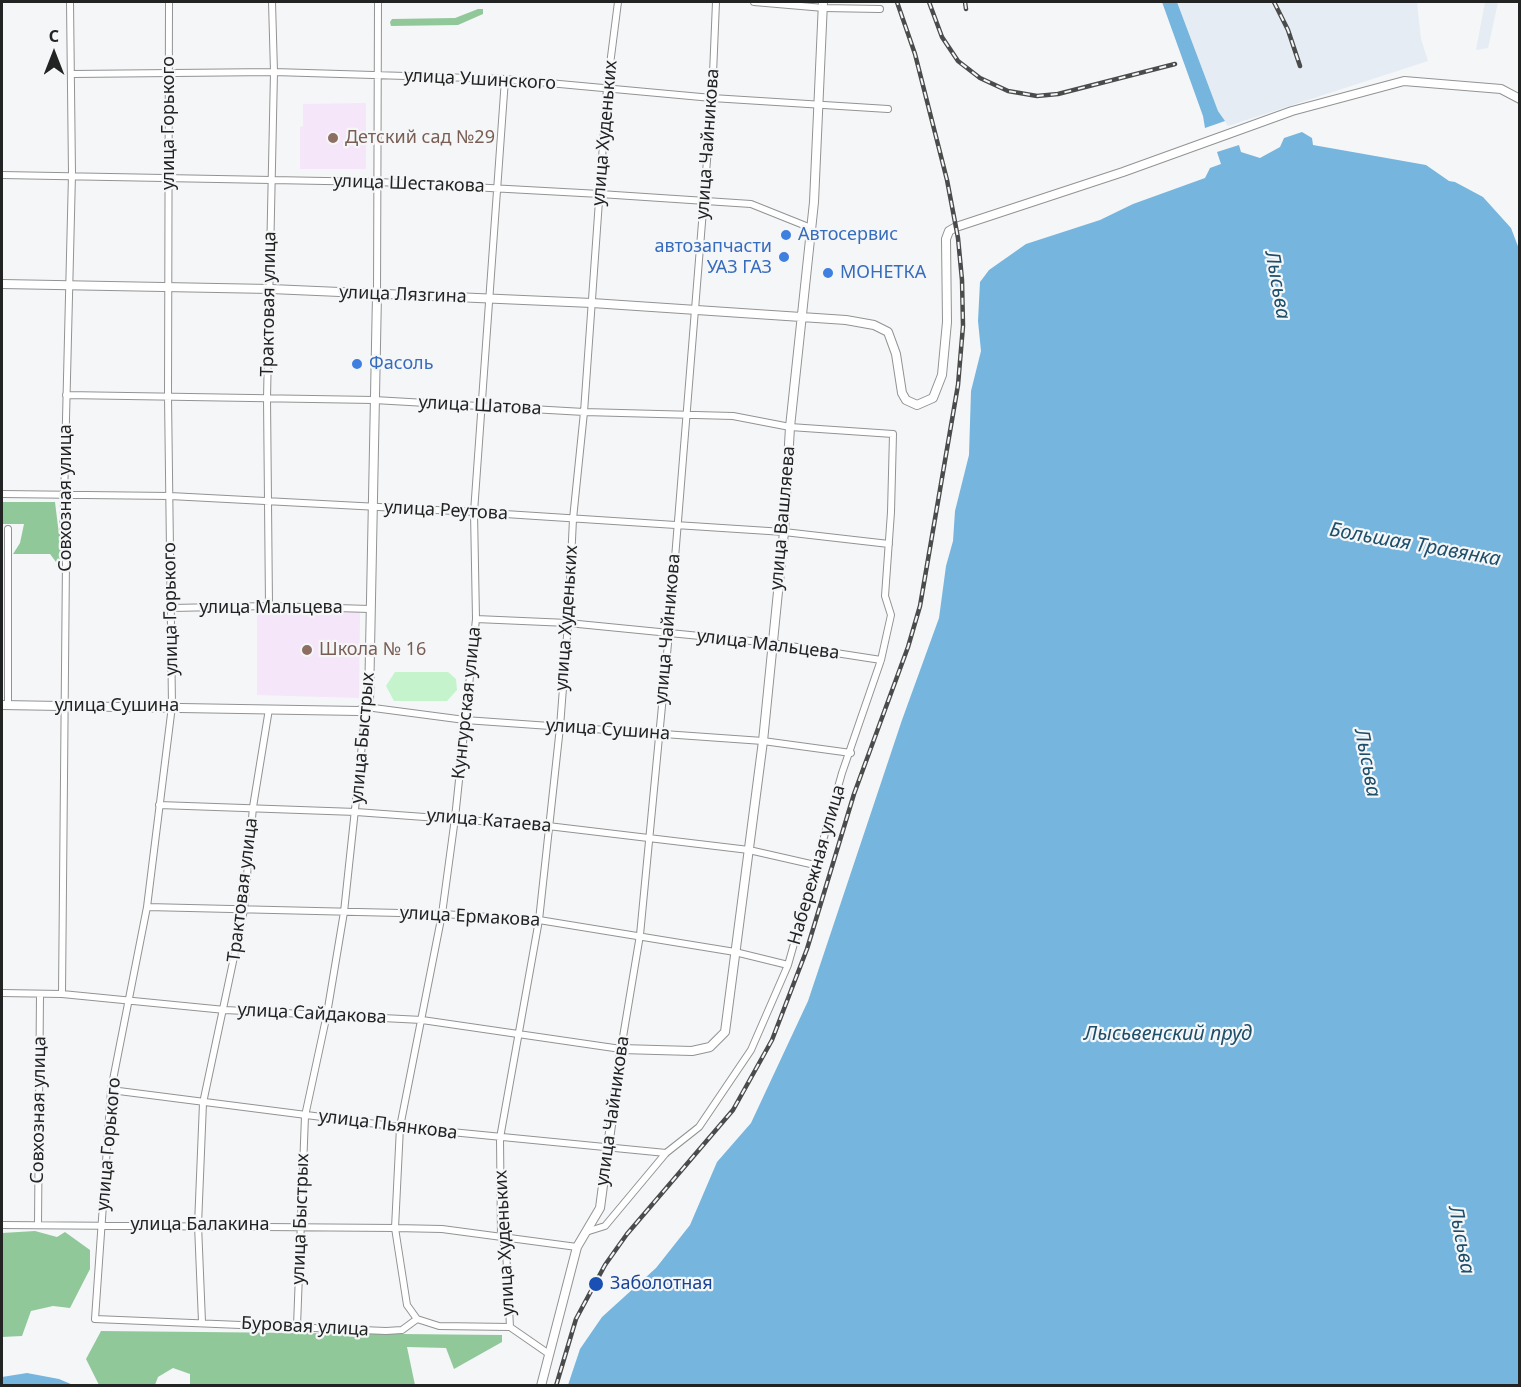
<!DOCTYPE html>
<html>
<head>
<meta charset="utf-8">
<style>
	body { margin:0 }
	#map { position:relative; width:1521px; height:1387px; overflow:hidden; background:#f5f6f8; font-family:"Noto Sans",sans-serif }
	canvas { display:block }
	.frame { position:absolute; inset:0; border:3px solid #222323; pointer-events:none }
	.north { position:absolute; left:24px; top:24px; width:60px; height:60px; -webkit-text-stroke:4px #f5f6f8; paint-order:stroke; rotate:0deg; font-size:16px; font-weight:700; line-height:24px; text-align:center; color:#222323 }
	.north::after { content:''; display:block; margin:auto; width:21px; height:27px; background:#222323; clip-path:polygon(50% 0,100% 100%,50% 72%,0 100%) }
</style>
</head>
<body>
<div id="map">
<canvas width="1521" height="1387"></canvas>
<div class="frame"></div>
<div class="north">С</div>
</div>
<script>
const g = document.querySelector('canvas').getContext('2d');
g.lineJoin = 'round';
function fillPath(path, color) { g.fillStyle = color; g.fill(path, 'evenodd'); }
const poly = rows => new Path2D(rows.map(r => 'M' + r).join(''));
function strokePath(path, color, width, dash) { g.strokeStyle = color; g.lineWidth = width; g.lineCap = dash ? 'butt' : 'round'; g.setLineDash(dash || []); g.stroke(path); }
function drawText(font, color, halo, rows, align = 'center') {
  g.font = font + ' "Noto Sans",sans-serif'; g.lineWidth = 4.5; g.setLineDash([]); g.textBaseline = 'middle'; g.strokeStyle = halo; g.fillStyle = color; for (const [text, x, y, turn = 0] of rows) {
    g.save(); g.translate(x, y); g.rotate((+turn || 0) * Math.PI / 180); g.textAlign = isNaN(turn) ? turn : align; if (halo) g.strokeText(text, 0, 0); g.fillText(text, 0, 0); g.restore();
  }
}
const built = poly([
	[1177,2,1417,2,1421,39,1428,61,1228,126,1218,111],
	[1485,2,1498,2,1488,48,1476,50]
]);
const education = poly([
	[366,103,366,169,300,169,300,127,303,126,303,104],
	[257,611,360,611,359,698,257,695]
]);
const green = poly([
	[395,672,448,672,456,679,457,690,447,701,394,701,386,686]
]);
const forest = poly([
	[478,9,483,9,483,14,458,25,391,26,390,22,392,19,455,18],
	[2,502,55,502,62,559,56,562,50,554,13,554,20,543,24,524,2,524],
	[35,1231,57,1237,65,1232,90,1250,90,1269,70,1308,53,1306,31,1311,22,1336,2,1337,2,1233],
	[101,1331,502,1335,502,1342,454,1369,446,1348,407,1347,415,1385,190,1385,190,1374,173,1368,158,1377,155,1385,99,1385,86,1359]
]);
const water = poly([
	[1162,2,1177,2,1218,111,1225,121,1205,128,1203,116],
	[1302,132,1312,138,1313,145,1426,165,1449,181,1455,182,1483,197,1511,228,1519,249,1519,1385,568,1385,580,1349,602,1317,656,1268,690,1225,717,1162,751,1123,808,1001,902,720,939,618,946,566,953,541,955,511,969,455,971,391,981,351,978,321,980,282,989,270,1026,244,1100,220,1133,204,1205,178,1210,168,1221,164,1217,152,1239,145,1241,152,1260,158,1280,147,1284,138],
	[27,1373,59,1379,73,1385,2,1385,2,1377]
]);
const street = poly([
	[169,2,168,396,172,706,147,907,111,1090,95,1319,386,1331,402,1330,417,1319,439,1326,510,1327],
	[754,2,824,8,880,9],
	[72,74,274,72,505,79,712,98,888,109],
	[2,175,379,182,600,194,751,204,811,228],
	[377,294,378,2],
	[66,395,374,400,584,412,733,416,790,427,893,434,891,512,885,596,891,615,881,660,842,773,788,965,751,1050,699,1127,666,1153,605,1226,589,1231],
	[2,494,170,496,474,512,784,532,889,544],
	[8,529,8,705],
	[269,606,267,398,274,72,272,2],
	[171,608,269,606,370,609],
	[476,619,568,623,771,643,881,660],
	[159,805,356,812,548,826,749,850,815,865],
	[147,907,442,914,539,920,735,952,788,965],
	[2,993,62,994,225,1010,422,1020,621,1049,640,935,669,633,712,98,716,2],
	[62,994,66,560,63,541,72,174,70,2],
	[111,1090,400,1127,666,1153],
	[38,1224,40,995],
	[2,1225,395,1228,442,1229,577,1247],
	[417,1319,407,1305,395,1228,400,1127,442,914,455,818,476,619,474,512,505,79],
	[202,1322,198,1225,203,1103,244,910,253,807,269,709],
	[297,1326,305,1116,327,1014,344,912,366,707,465,720,763,741,851,753],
	[549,1354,510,1327,506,1250,501,1237,500,1138,539,920,560,727,568,623,573,519,584,412,607,88,618,2]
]);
const secondary = poly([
	[2,284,271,289,592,303,846,320,874,325,888,332,896,354,902,393,906,400,917,405,933,398,942,375,947,322,946,239,949,231,956,227,1123,172,1292,111,1404,81,1501,89,1520,99],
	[2,705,359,711,366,707,369,701,377,294],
	[541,1386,577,1247,600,1208,621,1049,692,1051,710,1047,725,1032,763,741,784,532,790,427,814,202,823,2]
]);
const rail = poly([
	[929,2,942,37,958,61,980,78,1008,91,1037,96,1058,94,1175,64],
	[965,2,966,9],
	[1274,2,1288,30,1300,66],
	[556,1386,576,1319,605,1265,627,1234,733,1110,772,1040,807,949,854,794,908,647,920,606,958,385,963,326,962,280,958,238,947,180,915,54,897,2]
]);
const markers = [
	[333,138,6,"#8d6e63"],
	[786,235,6,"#3f7fe0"],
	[784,257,6,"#3f7fe0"],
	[828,273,6,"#3f7fe0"],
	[357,364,6,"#3f7fe0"],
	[307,650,6,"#8d6e63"],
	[596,1284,8,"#1a4fb4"]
];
const streetNames = [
	["улица Ушинского",480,80,3],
	["улица Горького",169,123,-90],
	["улица Худеньких",605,133,-85],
	["улица Чайникова",708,144,-86],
	["улица Шестакова",409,184,2],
	["улица Лязгина",403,295,2],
	["Трактовая улица",269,304,-89],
	["улица Шатова",480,406,3],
	["Совхозная улица",66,498,-90],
	["улица Реутова",446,511,3],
	["улица Вашляева",783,518,-85],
	["улица Мальцева",271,608],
	["улица Горького",171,609,-91],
	["улица Худеньких",567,618,-86],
	["улица Чайникова",668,629,-85],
	["улица Мальцева",768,645,7],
	["Кунгурская улица",467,703,-84],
	["улица Сушина",117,706],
	["улица Сушина",608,730,4],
	["улица Быстрых",363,738,-85],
	["улица Катаева",489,821,5],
	["Набережная улица",817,865,-74],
	["Трактовая улица",243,890,-83],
	["улица Ермакова",470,917,3],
	["улица Сайдакова",312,1014,3],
	["Совхозная улица",39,1110,-89],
	["улица Чайникова",613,1111,-82],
	["улица Пьянкова",388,1125,7],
	["улица Горького",109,1144,-85],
	["улица Быстрых",301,1219,-88],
	["улица Балакина",200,1225],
	["улица Худеньких",505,1243,-93],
	["Буровая улица",305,1327,3]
];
const educationNames = [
	["Детский сад №29",345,138],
	["Школа № 16",319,650]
];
const shopNames = [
	["Автосервис",798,235],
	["автозапчасти",772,247,"right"],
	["УАЗ ГАЗ",772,268,"right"],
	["МОНЕТКА",840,273],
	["Фасоль",369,364]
];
const transitNames = [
	["Заболотная",610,1284]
];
const waterNames = [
	["Лысьва",1277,285,80],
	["Большая Травянка",1415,545,10],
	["Лысьва",1367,763,79],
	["Лысьвенский пруд",1168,1034],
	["Лысьва",1461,1240,79]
];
fillPath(built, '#e5ecf4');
fillPath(education, '#f5e6f9');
fillPath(green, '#c5f3cc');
fillPath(forest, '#91c89a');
fillPath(water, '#76b5dd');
strokePath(street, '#919394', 8);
strokePath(secondary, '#919394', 10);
strokePath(street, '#fff', 6);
strokePath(secondary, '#fff', 8);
strokePath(rail, '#4a4b4b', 4.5);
strokePath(rail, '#f5f6f8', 2, [7]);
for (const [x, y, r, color] of markers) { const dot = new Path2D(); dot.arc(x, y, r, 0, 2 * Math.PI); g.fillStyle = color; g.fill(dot); strokePath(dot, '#f5f6f8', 2); }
drawText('18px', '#222323', '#f5f6f8', streetNames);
drawText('18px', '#785e54', '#f5f6f8', educationNames, 'left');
drawText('18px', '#366cbe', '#f5f6f8', shopNames, 'left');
drawText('18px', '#164399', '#f5f6f8', transitNames, 'left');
drawText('italic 20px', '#1d4e6a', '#f5f6f8', waterNames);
</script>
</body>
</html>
